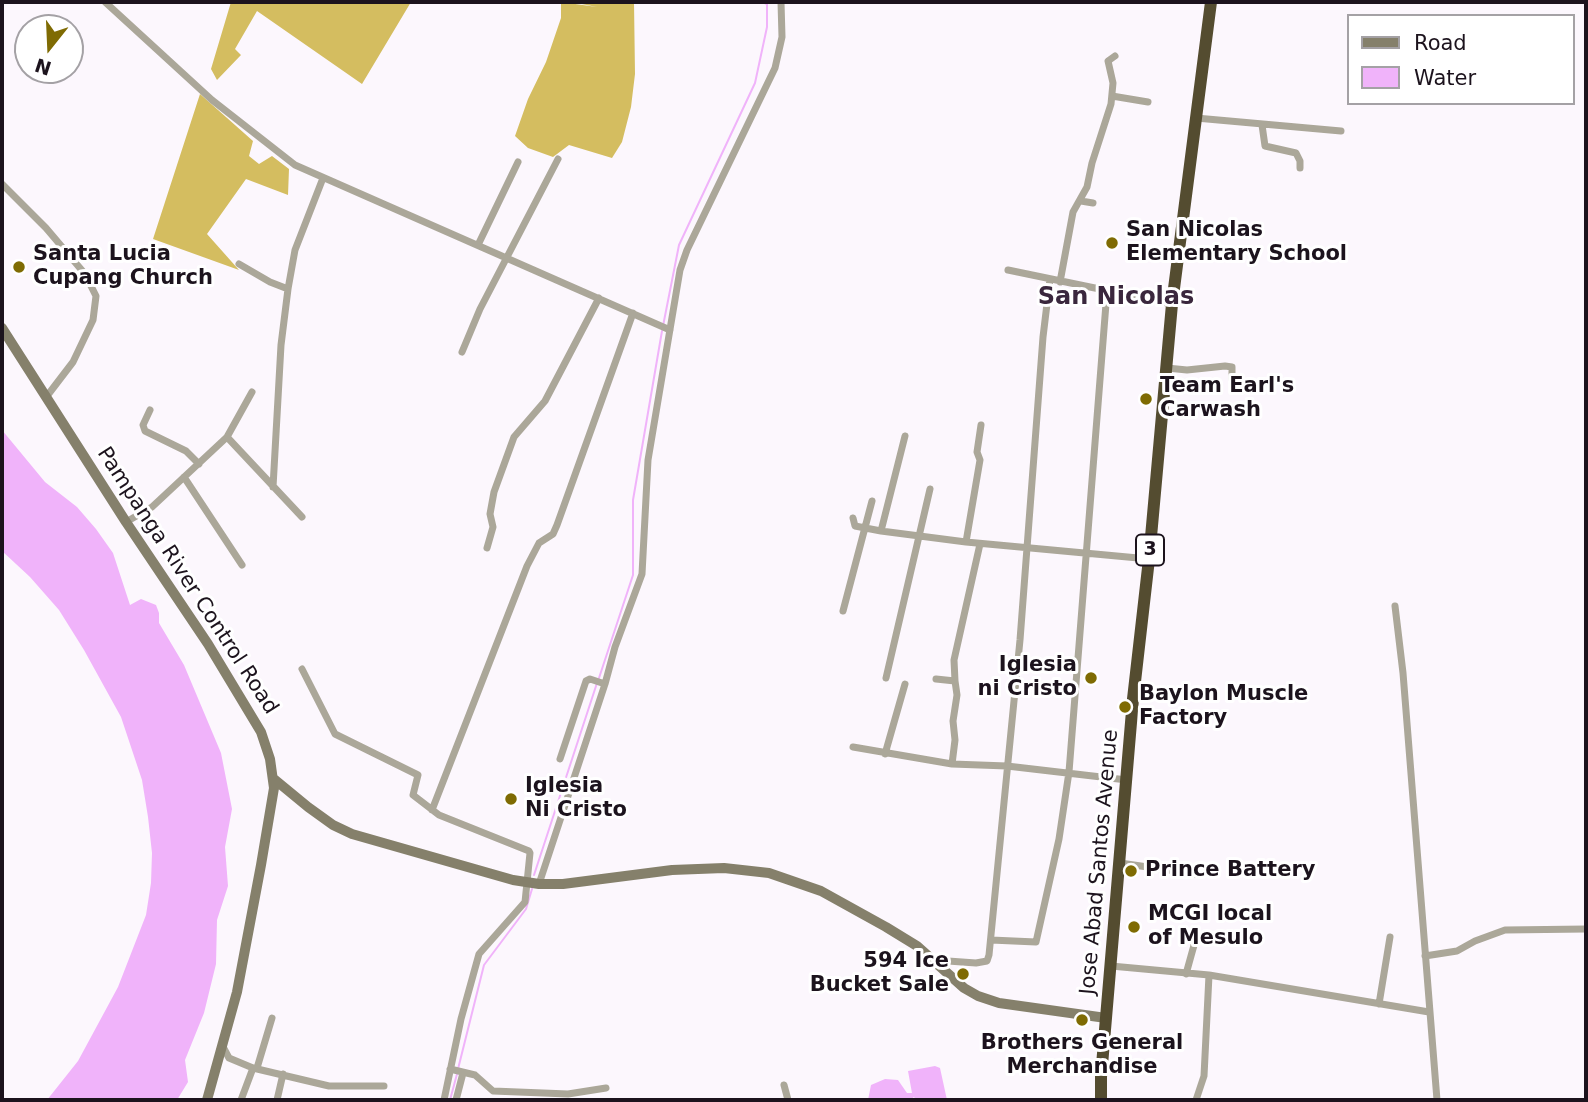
<!DOCTYPE html>
<html>
<head>
<meta charset="utf-8">
<style>
	body { margin:0 }
	#map { position:relative; width:1588px; height:1102px; overflow:hidden; background:#fcf7fd; font-family:"DejaVu Sans",sans-serif }
	canvas { display:block }
	.frame { position:absolute; inset:0; border:4px solid #1c131d; pointer-events:none }
	.legend { position:absolute; left:1347px; top:14px; width:228px; height:91px; box-sizing:border-box; background:#fff; border:2px solid #a4a1a5; margin:0; padding:9px 12px; list-style:none; font-size:21px; color:#1c131d }
	.legend li { display:flex; align-items:center; gap:14px; height:35px }
	.legend b { width:35px; border:2px solid #a4a1a5 }
	.north { position:absolute; left:14px; top:14px; width:70px; height:70px; box-sizing:border-box; background:#fff; border:2px solid #a4a1a5; border-radius:50%; rotate:198deg; font-size:19px; font-weight:700; line-height:28px; text-align:center; color:#1c131d }
	.north::after { content:''; display:block; margin:auto; width:24px; height:32px; background:#7f6b03; clip-path:polygon(50% 0,100% 100%,50% 72%,0 100%) }
</style>
</head>
<body>
<div id="map">
<canvas width="1588" height="1102"></canvas>
<div class="frame"></div>
<ul class="legend">
<li><b style="height:9px;background:#85806b"></b>Road</li>
<li><b style="height:19px;background:#f0b3fa"></b>Water</li>
</ul>
<div class="north">N</div>
</div>
<script>
const g = document.querySelector('canvas').getContext('2d');
g.lineJoin = 'round';
function fillPath(path, color) { g.fillStyle = color; g.fill(path, 'evenodd'); }
const poly = rows => new Path2D(rows.map(r => 'M' + r).join(''));
function strokePath(path, color, width, dash) { g.strokeStyle = color; g.lineWidth = width; g.lineCap = dash ? 'butt' : 'round'; g.setLineDash(dash || []); g.stroke(path); }
function drawText(font, color, halo, rows, align = 'center') {
  g.font = font + ' "DejaVu Sans",sans-serif'; g.lineWidth = 6; g.setLineDash([]); g.textBaseline = 'middle'; g.strokeStyle = halo; g.fillStyle = color; for (const [text, x, y, turn = 0] of rows) {
    g.save(); g.translate(x, y); g.rotate((+turn || 0) * Math.PI / 180); g.textAlign = isNaN(turn) ? turn : align; if (halo) g.strokeText(text, 0, 0); g.fillText(text, 0, 0); g.restore();
  }
}
const forest = poly([
	[231,2,411,2,362,84,257,11,235,49,241,55,217,80,211,69],
	[561,2,597,7,571,2,634,2,635,74,631,107,622,142,612,158,569,145,553,157,528,148,515,136,528,99,546,62,561,18],
	[200,94,253,141,249,156,259,164,272,156,289,169,288,195,246,179,207,234,239,270,153,239]
]);
const water = poly([
	[2,430,45,482,77,507,96,529,113,553,130,605,141,599,156,605,159,613,159,623,184,665,221,753,232,809,225,847,228,886,217,920,216,964,204,1013,185,1060,188,1082,177,1100,47,1100,78,1061,118,987,146,915,151,883,152,853,148,817,142,780,121,717,84,650,59,610,30,577,2,551],
	[935,1066,940,1068,947,1100,916,1100,914,1097,910,1100,868,1100,871,1085,885,1079,898,1080,907,1093,912,1093,908,1071]
]);
const stream = poly([
	[663,326,679,245,755,83,767,27,767,4,762,2],
	[599,678,633,575,633,500,662,331],
	[534,875,597,683],
	[458,1069,484,965,526,909,532,889],
	[450,1100,457,1074]
]);
const street = poly([
	[105,2,212,100,295,165,670,330],
	[1112,96,1148,102],
	[1196,118,1341,131],
	[1262,125,1265,146,1296,153,1300,161,1300,168],
	[2,184,46,228,85,274,96,296,93,320,73,362,47,396],
	[1081,201,1093,203],
	[478,245,518,162],
	[239,264,270,282,288,289],
	[1008,270,1172,304],
	[1060,282,1073,212,1087,187,1092,163,1111,104,1113,83,1108,61,1115,56],
	[462,352,480,309,558,159],
	[1167,368,1187,370,1225,366,1232,367,1232,379],
	[150,410,143,425,145,431,186,451,199,464],
	[227,437,302,517],
	[184,477,242,565],
	[273,487,281,345,288,289,295,250,323,178],
	[853,518,855,526,881,531,966,542,1149,559],
	[126,522,152,507,227,437,252,392],
	[881,531,905,436],
	[966,542,980,460,977,452,981,425],
	[487,548,493,527,490,514,494,492,514,437,545,401,599,298],
	[1395,606,1403,673,1437,1100],
	[843,611,872,501],
	[302,669,335,734,418,775,413,795,439,815,529,851,530,853,525,902,479,954,461,1019,444,1100],
	[886,678,930,489],
	[936,679,955,681,957,695,953,721,955,740,952,764],
	[955,681,954,660,980,544],
	[853,747,952,764,1007,766,1127,780],
	[885,754,905,684],
	[560,759,586,681,590,679,605,684],
	[432,810,527,566,539,543,553,534,557,525,633,313],
	[1120,863,1196,874],
	[539,884,605,684,615,647,642,574,648,460,680,270,687,250,775,68,782,37,781,2],
	[991,940,1036,942,1059,839,1069,772,1107,291],
	[1425,956,1457,951,1475,941,1505,930,1586,929],
	[934,960,976,963,987,961,989,955,1020,640,1043,337,1050,279],
	[1111,966,1209,975,1429,1012],
	[1186,974,1196,938],
	[1379,1004,1390,937],
	[222,1045,229,1058,253,1068,329,1086,384,1086],
	[257,1068,272,1018],
	[450,1069,475,1075,493,1091,568,1094,606,1088],
	[784,1085,788,1100],
	[241,1100,253,1068],
	[277,1100,283,1074],
	[456,1100,463,1073],
	[1196,1100,1204,1076,1209,975]
]);
const secondary = poly([
	[2,328,126,522,208,644,261,732,270,759,274,788,261,865,237,992,207,1100],
	[274,779,308,807,333,825,352,834,513,880,539,884,563,884,672,870,724,868,769,873,821,891,886,927,917,946,964,988,978,996,999,1003,1106,1018]
]);
const highway = poly([
	[1101,1100,1101,1077,1133,699,1149,559,1172,304,1211,2]
]);
const markers = [
	[1112,243,7,"#7f6b03"],
	[19,267,7,"#7f6b03"],
	[1146,399,7,"#7f6b03"],
	[1091,678,7,"#7f6b03"],
	[1125,707,7,"#7f6b03"],
	[511,799,7,"#7f6b03"],
	[1131,871,7,"#7f6b03"],
	[1134,927,7,"#7f6b03"],
	[963,974,7,"#7f6b03"],
	[1082,1020,7,"#7f6b03"]
];
const shields = [
	[1150,550,28]
];
const shieldNames = [
	["3",1150,550]
];
const poiNames = [
	["San Nicolas",1126,231],
	["Elementary School",1126,255],
	["Santa Lucia",33,255],
	["Cupang Church",33,279],
	["Team Earl's",1160,387],
	["Carwash",1160,411],
	["Iglesia",1077,666,"right"],
	["ni Cristo",1077,690,"right"],
	["Baylon Muscle",1139,695],
	["Factory",1139,719],
	["Iglesia",525,787],
	["Ni Cristo",525,811],
	["Prince Battery",1145,871],
	["MCGI local",1148,915],
	["of Mesulo",1148,939],
	["594 Ice",949,962,"right"],
	["Bucket Sale",949,986,"right"],
	["Brothers General",1082,1044,"center"],
	["Merchandise",1082,1068,"center"]
];
const streetNames = [
	["Pampanga River Control Road",187,581,57],
	["Jose Abad Santos Avenue",1100,862,-85]
];
const quarterNames = [
	["San Nicolas",1116,298]
];
fillPath(forest, '#d4bd60');
fillPath(water, '#f0b3fa');
strokePath(stream, '#f0b3fa', 2);
strokePath(street, '#aba799', 7);
strokePath(secondary, '#85806b', 10);
strokePath(highway, '#544c30', 12);
for (const [x, y, r, color] of markers) { const dot = new Path2D(); dot.arc(x, y, r, 0, 2 * Math.PI); g.fillStyle = color; g.fill(dot); strokePath(dot, '#fff', 2.5); }
for (const [x, y, w] of shields) { const box = new Path2D(); box.roundRect(x - w / 2, y - 15.5, w, 31, 5); g.fillStyle = '#fff'; g.fill(box); strokePath(box, '#1c131d', 2); }
drawText('bold 19px', '#1c131d', null, shieldNames);
drawText('bold 21px', '#1c131d', '#fff', poiNames, 'left');
drawText('21px', '#1c131d', '#fff', streetNames);
drawText('bold 24px', '#3a273d', '#fff', quarterNames);
</script>
</body>
</html>
